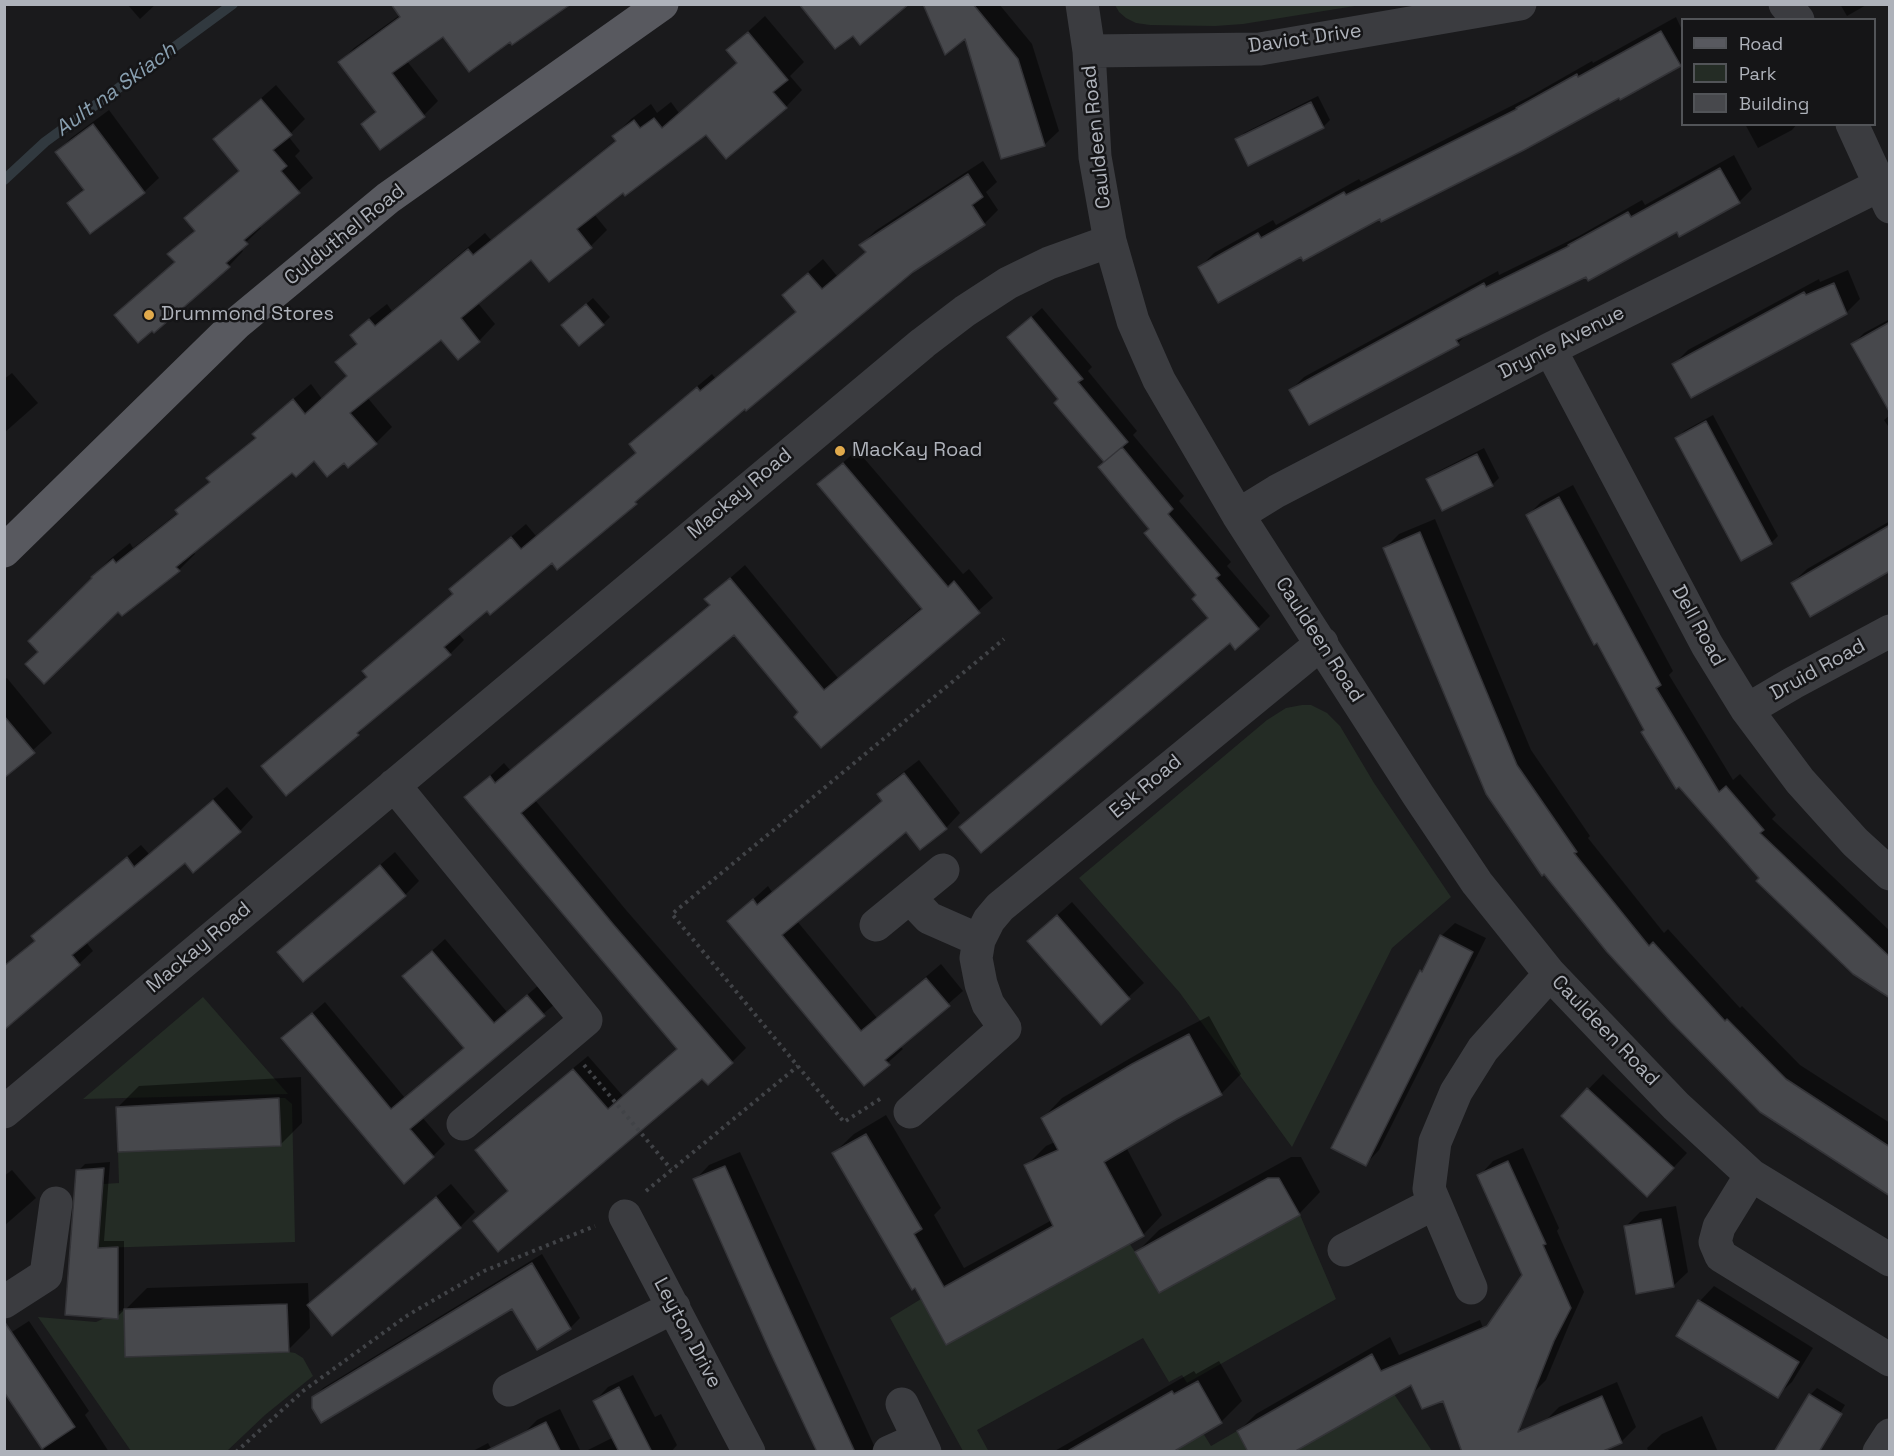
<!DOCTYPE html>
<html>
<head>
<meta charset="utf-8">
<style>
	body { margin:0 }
	#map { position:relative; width:1894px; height:1456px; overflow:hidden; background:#1a1a1c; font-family:"Space Grotesk",sans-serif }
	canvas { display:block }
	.frame { position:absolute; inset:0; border:6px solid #aeb2ba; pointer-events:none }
	.legend { position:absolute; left:1681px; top:18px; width:195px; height:108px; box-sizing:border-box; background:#151517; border:2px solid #525458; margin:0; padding:8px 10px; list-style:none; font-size:18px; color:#aeb2ba }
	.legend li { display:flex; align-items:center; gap:12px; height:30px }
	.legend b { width:30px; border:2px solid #525458 }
</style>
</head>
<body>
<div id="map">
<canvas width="1894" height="1456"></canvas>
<div class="frame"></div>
<ul class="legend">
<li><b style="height:8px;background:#58595f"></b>Road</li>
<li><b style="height:16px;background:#242c25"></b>Park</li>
<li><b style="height:16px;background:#47484c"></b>Building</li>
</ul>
</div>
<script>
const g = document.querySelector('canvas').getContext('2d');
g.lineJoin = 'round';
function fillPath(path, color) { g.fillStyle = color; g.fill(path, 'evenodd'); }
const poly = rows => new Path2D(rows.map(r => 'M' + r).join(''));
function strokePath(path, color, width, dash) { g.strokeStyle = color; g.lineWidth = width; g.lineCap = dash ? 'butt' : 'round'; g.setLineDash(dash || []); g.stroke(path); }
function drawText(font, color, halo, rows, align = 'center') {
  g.font = font + ' "Space Grotesk",sans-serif'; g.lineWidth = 5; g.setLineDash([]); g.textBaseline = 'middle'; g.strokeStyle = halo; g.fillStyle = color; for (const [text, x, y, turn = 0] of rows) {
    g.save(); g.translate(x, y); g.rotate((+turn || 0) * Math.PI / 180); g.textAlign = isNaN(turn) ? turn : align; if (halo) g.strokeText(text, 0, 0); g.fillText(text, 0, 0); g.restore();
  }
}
const green = poly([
	[1115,5,1115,4,1361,5,1243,24,1215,26,1150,25,1136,23,1126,18,1119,12],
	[1302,705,1311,705,1327,713,1340,726,1374,783,1451,897,1392,948,1292,1147,1180,993,1079,878,1267,720,1286,708],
	[203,997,288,1094,83,1099],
	[279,1098,285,1098,292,1104,295,1242,98,1248,103,1184,119,1183,118,1152,281,1146],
	[1102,1201,1135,1252,1159,1293,1300,1215,1336,1299,1187,1383,1182,1375,1169,1382,1143,1338,977,1430,989,1452,963,1451,890,1318,921,1299,946,1344],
	[124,1309,126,1357,289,1352,295,1353,303,1358,313,1376,265,1415,227,1451,131,1451,38,1317,96,1322],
	[1394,1394,1432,1451,1294,1452],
	[1237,1431,1248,1451,1173,1452,1203,1433,1211,1446]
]);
const shadow = poly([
	[127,4,156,4,140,19],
	[930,4,999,4,1032,44,1059,131,1044,145,965,36],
	[1840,4,1868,4,1847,16],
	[400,15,510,40,443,35,407,61,438,101,424,115,363,124,376,110,340,62,354,48],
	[765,16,804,62,790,76,802,90,786,107,726,157,706,133,623,191,594,214,607,230,591,246,550,280,531,258,477,302,495,324,479,341,441,338,367,397,392,427,376,443,344,461,314,459,293,471,193,551,195,554,179,570,119,610,40,652,94,578,93,577,109,560,130,543,133,548,179,512,177,510,210,481,208,478,225,462,256,437,254,434,271,418,311,384,322,399,348,375,337,362,357,342,352,335,368,319,387,304,392,311,485,233,491,240,617,139,614,136,631,119,651,104,657,113,671,102,679,113,738,62,728,50],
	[1676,17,1682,30,1682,63,1680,65,1380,217,1301,255,1200,267,1214,253,1273,220,1276,225,1359,179,1361,182,1529,97,1592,61,1593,63],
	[276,85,305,119,288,136,300,151,295,156,313,178,259,226,261,228,240,248,243,251,229,266,116,315,176,261,169,254,196,229,186,218,240,169,215,139],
	[1318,96,1330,120,1323,127,1237,140,1244,133],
	[109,110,159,178,144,192,69,203,84,188,57,152,71,138],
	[1745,124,1797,124,1792,130,1758,148],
	[1734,155,1752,189,1739,202,1677,230,1469,332,1458,343,1291,390,1304,377,1498,271,1499,275,1579,236,1642,200,1645,205],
	[983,161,997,182,986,192,998,210,984,224,912,270,745,407,558,568,552,561,487,608,458,633,464,640,450,654,371,720,358,734,263,766,368,675,364,671,454,593,451,589,466,575,526,524,536,536,637,452,631,445,645,430,712,374,715,378,797,311,784,295,798,281,823,259,837,276,867,251,861,245,875,231],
	[1848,270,1860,299,1846,313,1674,364,1688,350,1819,279,1820,282],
	[593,298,610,317,603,324,570,318],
	[1042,308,1092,367,1088,371,1137,431,1133,435,1184,496,1179,501,1231,562,1227,566,1270,616,1258,628,1230,641,973,815,1209,617,1197,595,1105,462,1060,399,1009,337],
	[1890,319,1890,410,1853,344,1864,333],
	[12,373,38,403,4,433,4,379],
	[1713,415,1778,536,1771,543,1677,438,1684,431],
	[1890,415,1890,429,1884,420],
	[1484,448,1499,478,1492,485,1442,509,1428,480,1435,473],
	[857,450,963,574,969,569,993,598,821,746,800,712,734,633,535,800,626,910,746,1048,732,1062,702,1077,509,1190,477,1150,490,1136,588,1056,623,1096,678,1048,466,798,504,763,510,770,710,604,706,599,745,565,838,678,922,607,819,484],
	[1573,485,1673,671,1669,675,1733,780,1740,774,1776,815,1772,819,1890,931,1890,997,1761,878,1646,729,1528,515,1541,502],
	[1435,519,1531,750,1590,836,1588,838,1664,933,1668,929,1740,1008,1742,1006,1800,1065,1890,1123,1890,1194,1672,1021,1385,548,1399,534],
	[1890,521,1890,569,1792,583,1807,569],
	[7,678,52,733,4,776,4,680],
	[919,760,960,813,946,828,920,848,906,829,797,921,877,1018,941,964,963,991,900,1046,903,1049,864,1084,729,921,768,886,772,892,882,800,879,794,893,780],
	[227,787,253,817,240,831,185,861,86,942,93,951,79,964,4,966,36,940,47,923,141,845,149,854],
	[395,852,419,881,405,895,279,952],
	[1072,902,1144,983,1101,1022,1044,927],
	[1455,923,1486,938,1379,1150,1366,1164,1333,1147,1421,971,1428,964,1441,936],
	[445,939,507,1012,540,984,556,1003,422,1117,445,1144,433,1156,284,1038,325,1002,405,1098,465,1047,404,976],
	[1209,1016,1241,1074,1221,1094,1126,1147,1162,1215,1143,1235,947,1343,916,1286,834,1153,854,1134,886,1115,941,1208,934,1215,964,1268,1052,1220,1026,1166,1046,1146,1055,1142,1043,1118,1062,1098,1153,1045],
	[1603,1074,1687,1153,1661,1181,1563,1116],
	[301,1077,302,1123,280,1145,117,1108,139,1086],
	[1523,1148,1559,1228,1557,1231,1584,1292,1569,1325,1546,1380,1533,1393,1524,1276,1479,1176,1493,1161],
	[740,1152,877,1452,819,1452,695,1180,709,1165],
	[1291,1157,1301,1157,1320,1192,1299,1214,1137,1252,1159,1230],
	[110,1162,104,1241,124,1241,124,1310,117,1317,67,1313,78,1171,85,1164],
	[12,1170,36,1198,4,1226,4,1176],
	[451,1184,475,1212,460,1227,333,1334,309,1305,310,1328,288,1350,125,1310,147,1288,308,1283,309,1305,323,1291],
	[1676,1206,1688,1272,1673,1286,1625,1227,1640,1212],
	[542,1254,580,1318,570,1328,512,1307,313,1398,323,1388],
	[1714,1286,1813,1348,1792,1382,1777,1396,1678,1335,1700,1301],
	[1480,1320,1529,1452,1444,1399,1412,1383,1239,1431,1256,1414,1390,1337,1399,1355],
	[29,1321,89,1411,85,1415,109,1452,46,1452,4,1389,4,1337],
	[1219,1361,1242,1401,1221,1422,1170,1452,1053,1452,1194,1371,1196,1374],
	[633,1375,655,1417,661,1414,677,1445,671,1452,584,1452,614,1437,595,1401,608,1387],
	[1617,1382,1636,1427,1622,1441,1598,1452,1545,1421,1559,1407],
	[1817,1388,1845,1405,1817,1452,1810,1395],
	[560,1409,581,1452,532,1452,523,1434,537,1420],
	[1702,1416,1718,1452,1649,1452,1647,1448,1662,1434],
	[488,1443,493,1452,471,1452]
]);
const stream = poly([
	[4,180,45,142,233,4]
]);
const building = poly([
	[391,4,571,4,512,45,510,42,469,72,443,37,392,73,425,117,380,150,361,124,376,112,338,62,400,17,391,4],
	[799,4,909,4,860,45,853,36,835,49,799,4],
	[923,4,973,4,1018,59,1045,146,1001,159,965,39,945,55,923,4],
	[1661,31,1681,66,1620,100,1619,98,1524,150,1381,222,1380,219,1303,261,1301,257,1218,303,1198,267,1258,233,1261,238,1344,192,1346,195,1517,109,1516,108,1577,74,1578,77,1661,31],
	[748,32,788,80,773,92,787,108,726,159,706,135,625,196,623,193,577,229,592,248,549,282,531,260,461,318,480,342,458,360,441,340,350,413,377,444,348,468,344,463,327,477,314,461,296,477,292,473,176,567,180,571,122,616,118,612,44,684,25,664,38,652,28,641,92,578,91,577,113,559,116,563,178,514,175,510,210,482,206,478,256,438,252,434,293,399,305,414,347,376,335,362,357,344,350,335,369,319,375,326,468,249,473,255,616,141,612,136,634,120,640,128,654,118,662,128,737,63,726,50,748,32],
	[261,99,292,135,273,150,287,166,281,171,300,193,244,240,248,244,226,263,230,267,154,333,152,331,138,343,114,315,175,262,167,254,195,231,184,218,239,171,213,139,261,99],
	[1311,102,1324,128,1248,166,1235,139,1311,102],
	[93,124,145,193,90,234,67,203,84,190,55,152,93,124],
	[1720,168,1740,203,1679,237,1677,232,1588,281,1586,277,1456,340,1459,345,1309,425,1289,390,1484,283,1486,287,1569,246,1568,245,1628,212,1631,217,1720,168],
	[968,174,983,197,972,205,985,225,913,272,746,411,745,409,635,502,637,504,557,570,552,563,490,615,487,611,444,647,451,655,357,733,359,735,286,796,261,766,367,677,362,671,453,594,449,589,511,537,521,549,636,453,629,444,697,387,700,391,796,312,782,295,808,273,822,289,866,252,859,245,968,174],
	[1834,283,1847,314,1691,398,1672,364,1804,292,1806,295,1834,283],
	[586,304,604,325,579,346,561,325,586,304],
	[1031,317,1083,379,1078,382,1128,442,1104,462,1054,403,1058,399,1007,337,1031,317],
	[1890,322,1890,413,1851,344,1890,322],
	[1706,421,1772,544,1741,561,1675,438,1706,421],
	[1122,447,1173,509,1168,514,1220,575,1216,578,1259,629,1235,650,1230,643,981,853,959,827,1208,618,1192,599,1196,595,1144,533,1149,529,1098,467,1122,447],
	[1477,454,1493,486,1442,511,1426,479,1477,454],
	[843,463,948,587,954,581,980,613,821,748,794,717,798,712,734,635,521,813,613,924,733,1063,708,1085,702,1079,498,1252,473,1221,508,1191,475,1150,573,1069,608,1109,677,1049,464,797,490,776,495,783,710,605,704,599,730,578,824,690,922,609,817,484,843,463],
	[1559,497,1661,685,1656,688,1719,792,1726,786,1764,830,1760,833,1890,957,1890,998,1853,974,1756,881,1759,878,1679,787,1676,789,1641,732,1644,730,1597,643,1594,645,1526,515,1559,497],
	[1890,525,1890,571,1810,617,1791,583,1890,525],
	[1420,532,1517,765,1577,852,1574,853,1649,946,1653,942,1725,1021,1727,1019,1786,1079,1890,1147,1890,1196,1760,1112,1671,1022,1607,952,1544,874,1542,876,1486,794,1383,548,1420,532],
	[4,716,35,753,4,778,4,716],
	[904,773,947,829,920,850,906,832,782,935,861,1031,926,978,950,1006,885,1060,890,1065,864,1086,727,921,753,899,757,905,882,801,877,794,904,773],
	[213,800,241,832,193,873,185,863,72,955,80,965,4,1030,4,966,35,941,31,936,127,857,134,867,213,800],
	[380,865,406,896,303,982,277,952,380,865],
	[1057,915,1130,999,1101,1025,1027,941,1057,915],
	[1440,935,1473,952,1366,1166,1331,1148,1420,970,1422,972,1440,935],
	[432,951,494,1023,527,995,545,1016,410,1129,434,1157,404,1184,281,1038,312,1013,391,1109,464,1048,402,976,432,951],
	[1189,1034,1222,1095,1177,1119,1104,1162,1144,1236,946,1345,915,1288,912,1290,832,1153,866,1134,922,1229,914,1234,944,1287,1053,1226,1024,1165,1058,1150,1041,1118,1132,1064,1189,1034],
	[1587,1088,1674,1168,1647,1197,1561,1116,1587,1088],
	[279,1098,281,1146,118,1152,116,1107,279,1098],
	[1508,1161,1546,1244,1543,1245,1571,1308,1554,1341,1518,1432,1602,1396,1622,1443,1601,1452,1462,1452,1443,1401,1422,1409,1411,1385,1294,1452,1248,1452,1237,1431,1372,1354,1381,1371,1487,1326,1522,1275,1477,1175,1508,1161],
	[725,1166,770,1267,855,1452,817,1452,770,1352,693,1179,725,1166],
	[104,1168,98,1248,118,1247,118,1319,65,1315,76,1170,104,1168],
	[1268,1178,1279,1178,1300,1215,1159,1293,1135,1252,1268,1178],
	[436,1197,461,1228,332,1336,307,1305,436,1197],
	[1661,1219,1674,1287,1636,1294,1624,1226,1661,1219],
	[532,1263,571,1329,537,1350,512,1309,321,1423,312,1408,312,1397,532,1263],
	[1698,1300,1799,1362,1778,1398,1676,1336,1698,1300],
	[287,1304,289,1352,125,1357,124,1309,287,1304],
	[4,1321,75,1427,42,1449,4,1392,4,1321],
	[1198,1381,1222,1423,1173,1452,1066,1452,1172,1391,1174,1394,1198,1381],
	[619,1387,652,1452,619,1452,593,1401,619,1387],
	[1809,1394,1842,1414,1819,1452,1774,1452,1809,1394],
	[546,1422,561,1452,484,1452,546,1422]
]);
const path = poly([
	[584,1065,671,1169],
	[880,1099,844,1122,672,914,1004,639],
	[646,1191,798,1066],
	[236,1452,303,1391,408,1315,484,1271,595,1226]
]);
const minor = poly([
	[1082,4,1089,51,1095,157,1110,241,1133,321,1159,380,1238,515,1418,795,1477,883,1550,974,1676,1106,1751,1175,1890,1260],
	[1785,4,1798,20],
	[1089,51,1260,49,1520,4],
	[1852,124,1890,207],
	[1550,349,1707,645,1747,710,1800,781,1855,842,1890,874],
	[1238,515,1277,491,1550,349,1890,180],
	[1747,710,1793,683,1890,631],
	[394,785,586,1020,463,1124],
	[910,898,929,918,979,940],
	[876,925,943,870],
	[4,1112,923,343,965,311,1008,283,1049,263,1110,241],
	[910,1112,1005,1028,988,1004,981,984,976,958,979,940,989,920,1000,907,1322,643],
	[1751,1175,1719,1227,1715,1242,1721,1256,1890,1360],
	[625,1216,749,1452],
	[1344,1250,1435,1203],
	[1471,1288,1429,1189,1435,1142,1456,1092,1483,1049,1550,974],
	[4,1302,46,1275,56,1203],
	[509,1390,674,1307],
	[902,1404,925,1452],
	[889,1452,918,1439],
	[1879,1452,1890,1435]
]);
const major = poly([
	[4,551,237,323,388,198,662,4]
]);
const markers = [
	[149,315,6,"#e1aa4c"],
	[840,451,6,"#e1aa4c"]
];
const streetNames = [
	["Daviot Drive",1305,39,-8],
	["Cauldeen Road",1097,137,-96],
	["Culduthel Road",345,235,-39],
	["Drynie Avenue",1562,343,-27],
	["Mackay Road",740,494,-40],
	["Dell Road",1698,626,61],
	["Cauldeen Road",1319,640,57],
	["Druid Road",1818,670,-29],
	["Esk Road",1146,787,-40],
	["Mackay Road",199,948,-40],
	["Cauldeen Road",1605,1031,46],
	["Leyton Drive",687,1333,62]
];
const poiNames = [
	["Drummond Stores",161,315],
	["MacKay Road",852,451]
];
const waterNames = [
	["Ault na Skiach",116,90,-36]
];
fillPath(green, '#242c25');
fillPath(shadow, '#0007');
strokePath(stream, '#31393f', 10);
fillPath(building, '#47484c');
strokePath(building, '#343438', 1.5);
strokePath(path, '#414347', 4, [3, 4.5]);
strokePath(minor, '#3b3c40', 33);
strokePath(major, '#58595f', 33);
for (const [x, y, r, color] of markers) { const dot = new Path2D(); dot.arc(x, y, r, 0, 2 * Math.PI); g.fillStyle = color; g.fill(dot); strokePath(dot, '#151517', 2); }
drawText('20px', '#aeb2ba', '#151517', streetNames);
drawText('20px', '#aeb2ba', '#151517', poiNames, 'left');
drawText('italic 21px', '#89a0b1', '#151517', waterNames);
</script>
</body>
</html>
